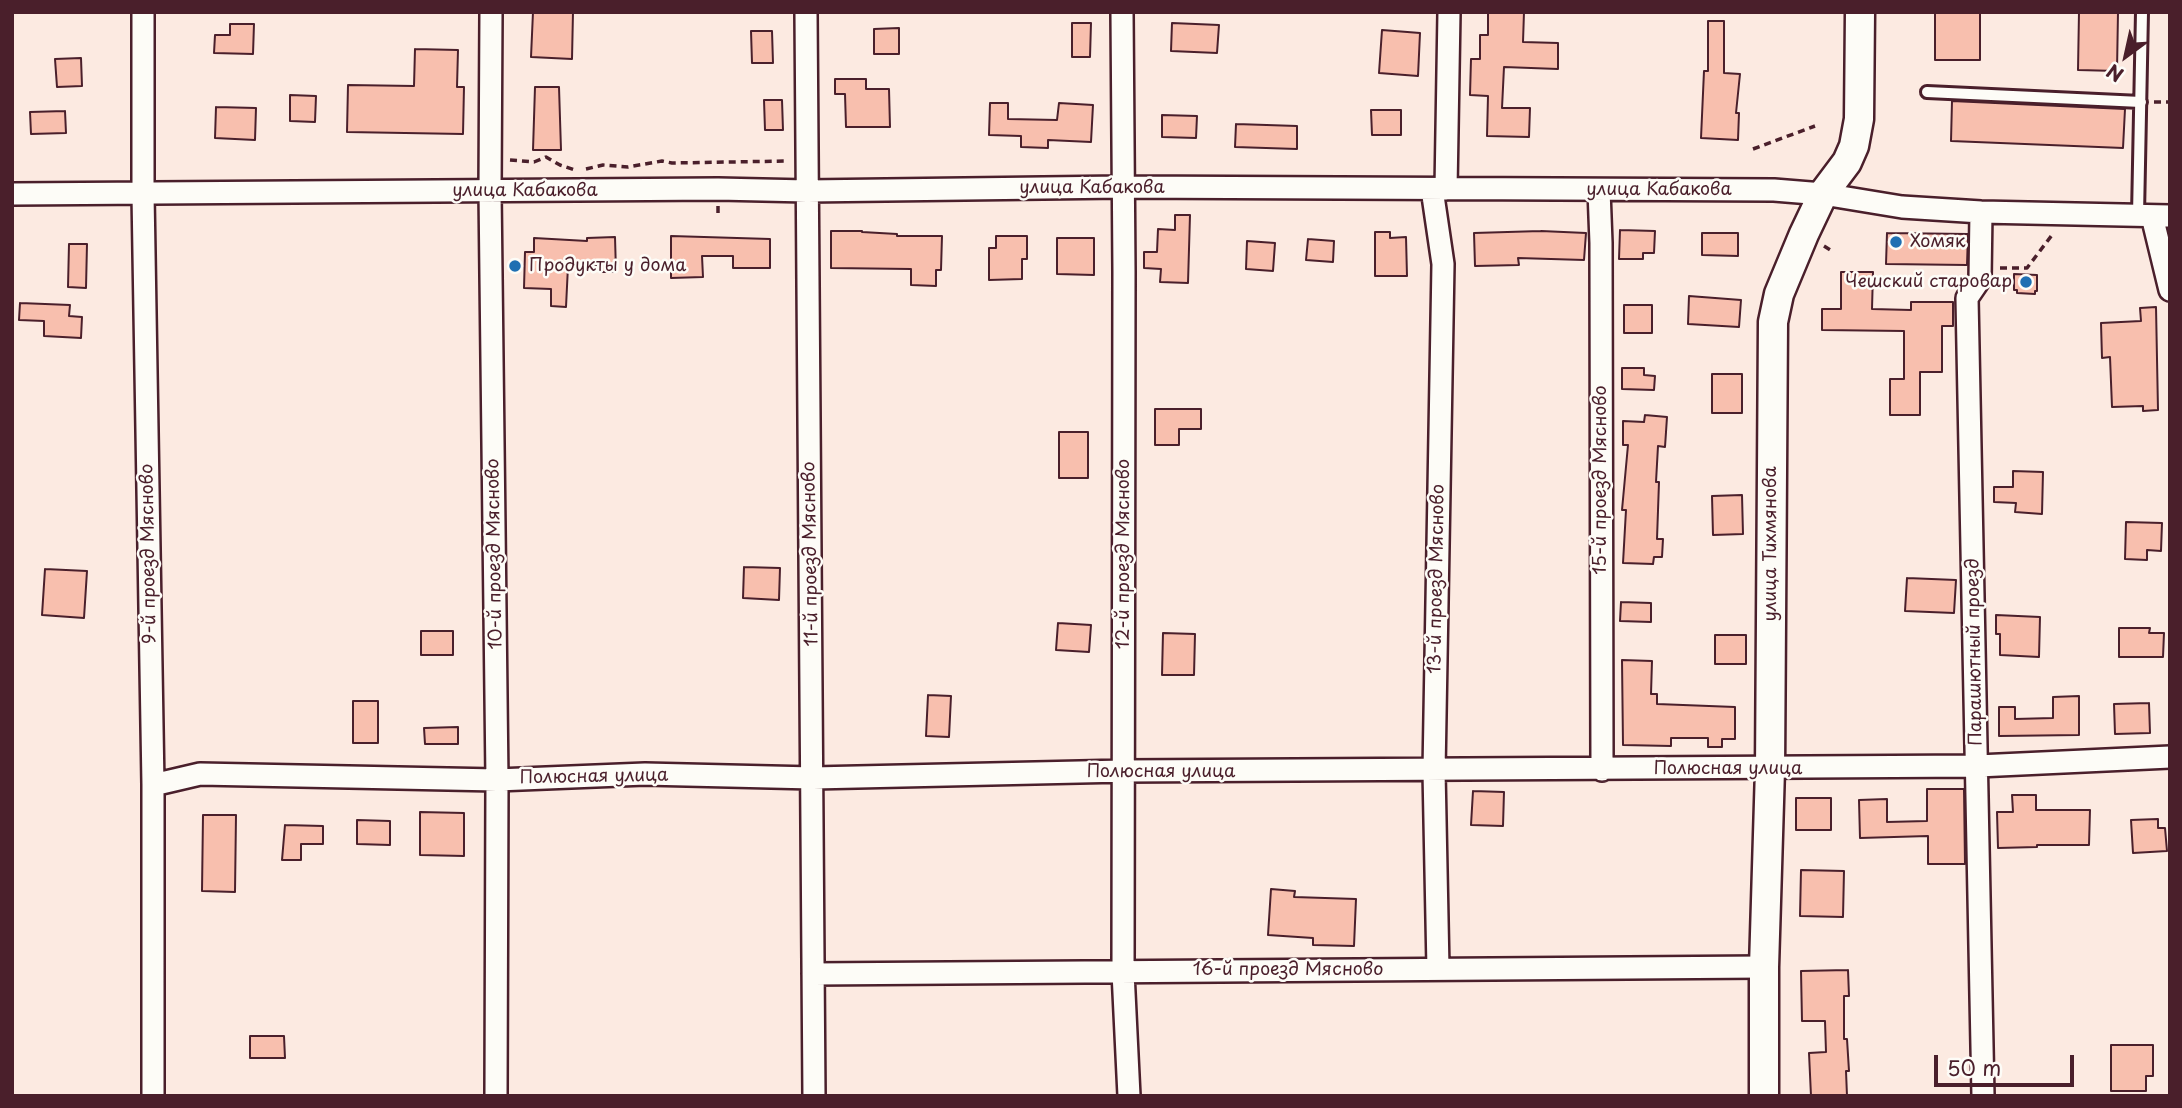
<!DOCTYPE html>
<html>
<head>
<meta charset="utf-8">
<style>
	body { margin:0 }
	#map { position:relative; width:2182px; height:1108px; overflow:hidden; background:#fceae1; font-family:"Playpen Sans",sans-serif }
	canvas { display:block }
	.frame { position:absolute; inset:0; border:14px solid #4a1f2b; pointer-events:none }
	.north { position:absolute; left:2091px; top:21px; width:70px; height:70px; -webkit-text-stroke:5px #fdfcf7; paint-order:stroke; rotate:213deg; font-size:19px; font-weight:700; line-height:28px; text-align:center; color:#4a1f2b }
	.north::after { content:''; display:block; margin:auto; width:24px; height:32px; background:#4a1f2b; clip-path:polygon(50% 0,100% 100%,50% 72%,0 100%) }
	.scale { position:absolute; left:1934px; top:1055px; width:140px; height:32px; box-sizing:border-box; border:4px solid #4a1f2b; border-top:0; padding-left:9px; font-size:21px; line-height:24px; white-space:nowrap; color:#4a1f2b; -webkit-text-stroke:5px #fdfcf7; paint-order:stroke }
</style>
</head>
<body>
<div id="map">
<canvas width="2182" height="1108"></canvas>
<div class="frame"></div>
<div class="north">N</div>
<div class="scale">50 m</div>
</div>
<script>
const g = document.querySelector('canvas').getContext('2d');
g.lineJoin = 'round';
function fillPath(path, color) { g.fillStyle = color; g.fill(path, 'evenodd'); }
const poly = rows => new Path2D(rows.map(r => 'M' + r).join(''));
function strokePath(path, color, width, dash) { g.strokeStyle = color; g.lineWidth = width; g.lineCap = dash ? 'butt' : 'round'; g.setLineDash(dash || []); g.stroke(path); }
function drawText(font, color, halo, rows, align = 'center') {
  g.font = font + ' "Playpen Sans",sans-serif'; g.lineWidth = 5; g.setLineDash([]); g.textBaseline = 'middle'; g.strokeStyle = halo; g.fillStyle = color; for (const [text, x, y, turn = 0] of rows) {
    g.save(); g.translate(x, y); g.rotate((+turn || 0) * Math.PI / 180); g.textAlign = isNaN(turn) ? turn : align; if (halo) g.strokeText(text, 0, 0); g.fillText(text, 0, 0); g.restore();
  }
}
const building = poly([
	[533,12,573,12,572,59,531,57,533,12],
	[1488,12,1524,12,1523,42,1558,43,1558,69,1504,67,1502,108,1530,108,1529,137,1487,136,1488,96,1470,95,1471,59,1480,59,1480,35,1488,35,1488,12],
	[1935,12,1980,12,1980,60,1935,60,1935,12],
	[2079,12,2118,12,2117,71,2078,70,2079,12],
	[1708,21,1724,21,1724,73,1740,74,1736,113,1739,113,1738,140,1701,138,1704,71,1708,71,1708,21],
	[1072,23,1091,23,1090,57,1072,57,1072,23],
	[1172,23,1219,25,1217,53,1171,51,1172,23],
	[230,24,254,24,253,54,214,53,215,35,230,35,230,24],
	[899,28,899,54,874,54,874,29,899,28],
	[1382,30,1420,33,1418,76,1379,73,1382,30],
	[751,31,772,31,773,63,752,63,751,31],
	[415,49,458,50,457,87,464,87,463,134,347,132,348,85,414,86,415,49],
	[81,58,82,86,57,87,55,59,81,58],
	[835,79,866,79,866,89,889,89,890,127,846,127,845,94,835,94,835,79],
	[535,87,559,87,561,150,533,150,535,87],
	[290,95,316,96,315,122,290,121,290,95],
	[764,100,782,100,783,130,765,130,764,100],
	[1952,101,2125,109,2123,148,1951,141,1952,101],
	[990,103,1008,103,1008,119,1057,120,1059,103,1093,105,1091,142,1048,140,1048,148,1021,147,1021,136,989,135,990,103],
	[216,107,256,108,255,140,215,138,216,107],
	[1371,110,1401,110,1401,135,1372,135,1371,110],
	[65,111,66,133,31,134,30,112,65,111],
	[1162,115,1197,116,1196,138,1162,137,1162,115],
	[1236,124,1297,126,1297,149,1235,147,1236,124],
	[1175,215,1190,215,1188,283,1160,282,1161,269,1144,268,1144,252,1157,252,1158,229,1175,230,1175,215],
	[1620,230,1655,231,1654,253,1643,253,1643,259,1619,259,1620,230],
	[831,231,862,231,862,232,897,234,897,236,942,236,941,270,936,270,936,286,911,285,911,269,831,268,831,231],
	[1541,231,1586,233,1584,260,1518,258,1519,265,1475,266,1474,233,1541,231],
	[1375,232,1390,232,1390,238,1406,237,1407,276,1375,276,1375,232],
	[1702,233,1738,233,1738,256,1702,255,1702,233],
	[1887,233,1968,234,1967,265,1886,264,1887,233],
	[671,236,770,239,770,268,733,268,733,256,702,256,703,277,671,278,671,236],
	[996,236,1027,236,1027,259,1022,259,1022,279,989,280,989,248,996,248,996,236],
	[615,237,616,272,599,272,599,265,568,266,566,307,551,306,551,289,524,288,525,252,534,252,534,238,587,241,587,238,615,237],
	[1057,238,1094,238,1094,275,1057,274,1057,238],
	[1308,239,1334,241,1333,262,1306,260,1308,239],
	[1247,241,1275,243,1273,271,1246,269,1247,241],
	[69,244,87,244,86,288,68,287,69,244],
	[1841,272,1873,272,1872,309,1911,310,1911,302,1953,302,1953,326,1942,326,1942,372,1920,372,1920,415,1890,415,1890,379,1904,379,1904,331,1822,330,1822,309,1841,309,1841,272],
	[2014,274,2037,275,2037,291,2035,291,2035,294,2017,293,2017,290,2014,290,2014,274],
	[1689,296,1741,300,1739,327,1688,324,1689,296],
	[20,303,70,305,69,316,82,317,81,338,44,336,44,321,19,320,20,303],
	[1624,305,1652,305,1652,333,1624,333,1624,305],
	[2156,307,2158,410,2143,411,2143,406,2112,407,2110,357,2102,358,2101,323,2141,321,2140,308,2156,307],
	[1622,368,1644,368,1644,375,1655,376,1654,390,1622,389,1622,368],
	[1712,374,1742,374,1742,413,1712,413,1712,374],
	[1155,409,1201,409,1201,429,1179,429,1179,445,1155,445,1155,409],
	[1645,415,1667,417,1665,447,1658,446,1656,482,1659,482,1657,539,1663,539,1662,557,1654,557,1653,564,1623,563,1626,510,1622,510,1628,445,1623,445,1623,421,1644,422,1645,415],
	[1059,432,1088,432,1088,478,1059,478,1059,432],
	[2013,471,2043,472,2042,514,2015,512,2016,503,1994,502,1994,487,2013,487,2013,471],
	[1742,495,1743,534,1713,535,1712,496,1742,495],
	[2126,522,2162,523,2161,551,2147,550,2147,560,2125,559,2126,522],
	[744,567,780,568,779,600,743,598,744,567],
	[45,569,87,571,84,618,42,615,45,569],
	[1907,578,1956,580,1954,613,1905,611,1907,578],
	[1621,602,1651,603,1651,622,1620,621,1621,602],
	[1996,615,2040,617,2039,657,2000,655,2000,634,1996,634,1996,615],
	[1058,623,1091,625,1089,652,1056,650,1058,623],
	[2119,628,2150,628,2149,633,2164,633,2163,657,2119,657,2119,628],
	[421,631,453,631,453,655,421,655,421,631],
	[1163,633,1195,634,1194,675,1162,675,1163,633],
	[1715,635,1746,635,1746,664,1715,664,1715,635],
	[1622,660,1652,661,1651,694,1657,694,1657,704,1735,707,1735,739,1722,739,1722,747,1708,747,1708,738,1671,738,1671,746,1623,745,1622,660],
	[928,695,951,696,949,737,926,736,928,695],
	[2079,696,2079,735,1999,736,1999,707,2015,707,2015,719,2053,718,2053,697,2079,696],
	[353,701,378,701,378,743,353,743,353,701],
	[2149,703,2150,733,2115,734,2114,704,2149,703],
	[458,727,458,744,425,744,424,728,458,727],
	[1927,789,1964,789,1965,864,1928,864,1928,836,1860,838,1859,800,1887,799,1887,822,1927,821,1927,789],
	[1473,791,1504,792,1503,826,1471,825,1473,791],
	[2012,795,2036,795,2036,810,2090,810,2089,845,2037,845,2037,847,1998,848,1997,812,2013,812,2012,795],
	[1796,798,1831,798,1831,830,1796,830,1796,798],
	[420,812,464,813,464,856,420,855,420,812],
	[203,815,236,815,235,892,202,891,203,815],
	[2158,819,2158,828,2165,828,2167,851,2133,853,2131,820,2158,819],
	[357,820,390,821,390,845,357,844,357,820],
	[285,825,323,826,323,844,301,844,301,860,282,860,285,825],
	[1801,870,1844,871,1843,917,1800,916,1801,870],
	[1271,889,1295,891,1294,897,1356,899,1354,946,1313,945,1313,938,1268,935,1271,889],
	[1848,970,1849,996,1844,996,1844,1039,1847,1039,1849,1071,1846,1071,1847,1096,1811,1096,1809,1053,1826,1052,1825,1021,1802,1021,1801,971,1848,970],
	[250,1036,284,1036,285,1058,250,1058,250,1036],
	[2111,1045,2153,1045,2153,1076,2146,1076,2146,1091,2111,1091,2111,1045]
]);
const path = poly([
	[2154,102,2170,102],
	[1753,149,1815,126],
	[510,160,534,162,546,157,560,165,575,170],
	[586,169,603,165,628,167,662,161,672,163,787,161],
	[718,206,718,216],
	[1824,246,1832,251],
	[2000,268,2027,268,2052,235]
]);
const lane = poly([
	[1927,92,2141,102],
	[2138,215,2142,12]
]);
const street = poly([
	[143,12,143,194,153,785,153,1096],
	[491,12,490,191,497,780,496,1096],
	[806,12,814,1096],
	[1122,12,1124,272,1123,972,1129,1096],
	[1432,189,1443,264,1434,771,1438,969],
	[1446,189,1449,12],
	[1599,190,1601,243,1602,770],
	[12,194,718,189,807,191,1122,187,1774,190,1823,194,1902,207,1981,212,2170,216],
	[1981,212,1980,279,1967,298,1983,1096],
	[2152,216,2170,290],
	[153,785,200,774,497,780,645,774,813,778,1124,771,1978,766,2170,757],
	[813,974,1764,967]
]);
const secondary = poly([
	[1764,1096,1764,967,1770,769,1773,322,1779,294,1804,234,1823,194,1847,162,1854,146,1859,119,1860,12]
]);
const markers = [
	[1896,242,7,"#1f6fb2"],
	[515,266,7,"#1f6fb2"],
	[2026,282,7,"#1f6fb2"]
];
const streetNames = [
	["улица Кабакова",1092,188],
	["улица Кабакова",1659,190],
	["улица Кабакова",525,191],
	["15-й проезд Мясново",1601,480,-90],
	["улица Тихмянова",1771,544,-90],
	["9-й проезд Мясново",149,554,-91],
	["10-й проезд Мясново",495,554,-91],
	["11-й проезд Мясново",811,554,-91],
	["12-й проезд Мясново",1124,554,-90],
	["13-й проезд Мясново",1437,579,-89],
	["Парашютный проезд",1975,652,-91],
	["Полюсная улица",1728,769],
	["Полюсная улица",1161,772],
	["Полюсная улица",594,777,-1],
	["16-й проезд Мясново",1288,970]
];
const poiNames = [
	["Хомяк",1910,242],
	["Продукты у дома",529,266],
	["Чешский старовар",2012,282,"right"]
];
fillPath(building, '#f8bfae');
strokePath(building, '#4a1f2b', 2);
strokePath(lane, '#4a1f2b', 16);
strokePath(street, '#4a1f2b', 26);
strokePath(secondary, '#4a1f2b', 33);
strokePath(path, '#4a1f2b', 3.5, [7, 5]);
strokePath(lane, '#fdfcf7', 10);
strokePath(street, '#fdfcf7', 21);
strokePath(secondary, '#fdfcf7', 28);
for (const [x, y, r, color] of markers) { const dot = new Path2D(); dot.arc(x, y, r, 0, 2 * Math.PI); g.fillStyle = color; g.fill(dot); strokePath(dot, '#fdfcf7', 2.5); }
drawText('18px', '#4a1f2b', '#fdfcf7', streetNames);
drawText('18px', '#4a1f2b', '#fdfcf7', poiNames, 'left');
</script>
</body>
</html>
